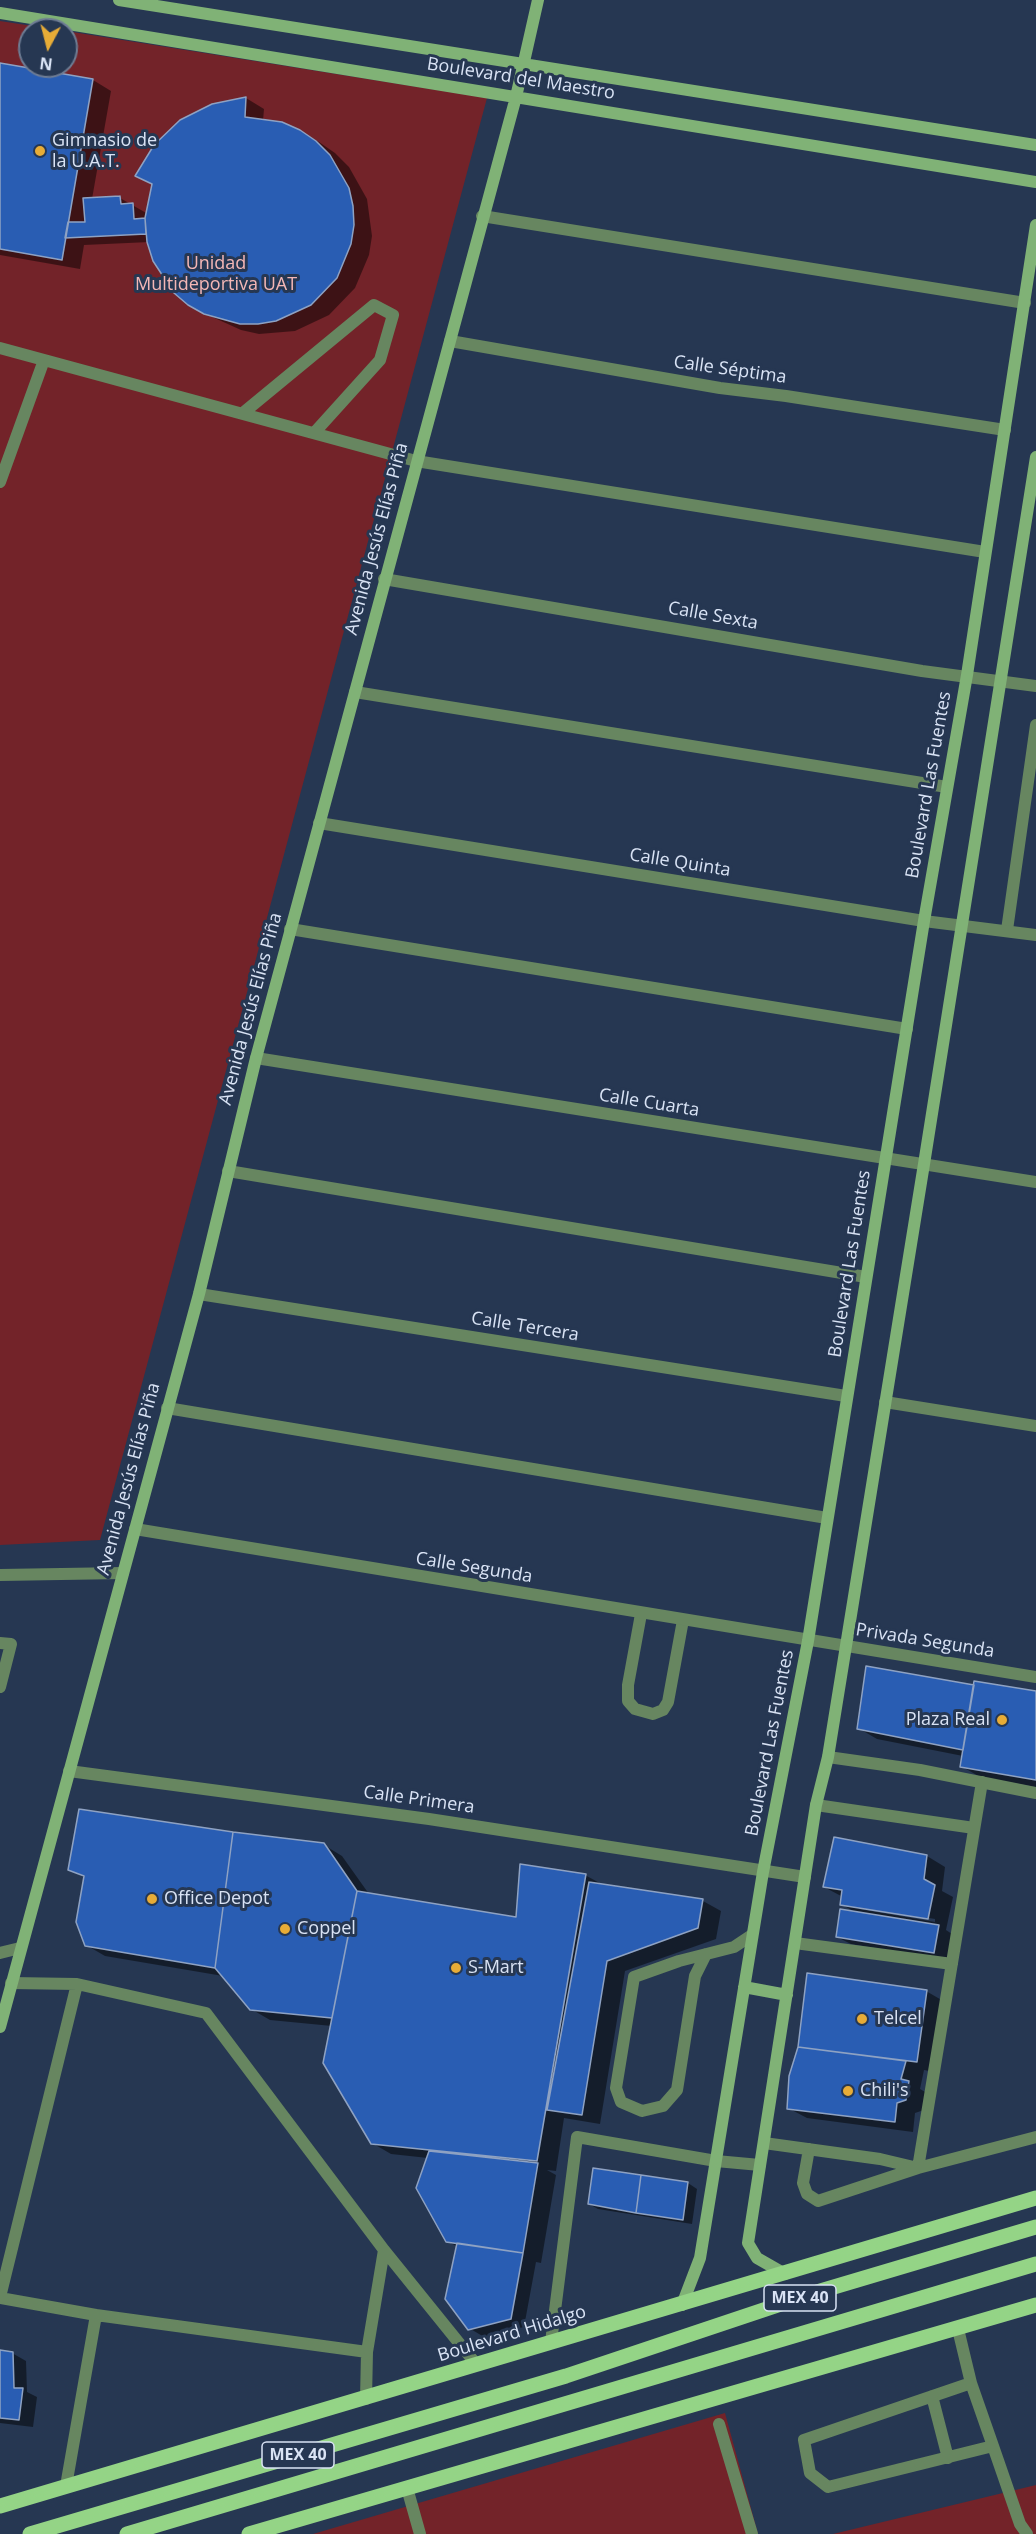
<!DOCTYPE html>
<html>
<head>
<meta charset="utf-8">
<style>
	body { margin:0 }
	#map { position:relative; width:1036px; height:2534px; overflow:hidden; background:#263752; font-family:"Open Sans",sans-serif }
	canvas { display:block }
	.north { position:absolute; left:18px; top:18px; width:60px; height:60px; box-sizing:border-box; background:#263752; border:2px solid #6e7c93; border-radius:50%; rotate:187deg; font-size:16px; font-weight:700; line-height:24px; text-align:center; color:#d9e3f5 }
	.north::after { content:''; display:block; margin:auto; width:21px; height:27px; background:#e7ac37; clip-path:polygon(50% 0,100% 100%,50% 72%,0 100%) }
</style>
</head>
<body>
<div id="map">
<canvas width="1036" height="2534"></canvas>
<div class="north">N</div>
</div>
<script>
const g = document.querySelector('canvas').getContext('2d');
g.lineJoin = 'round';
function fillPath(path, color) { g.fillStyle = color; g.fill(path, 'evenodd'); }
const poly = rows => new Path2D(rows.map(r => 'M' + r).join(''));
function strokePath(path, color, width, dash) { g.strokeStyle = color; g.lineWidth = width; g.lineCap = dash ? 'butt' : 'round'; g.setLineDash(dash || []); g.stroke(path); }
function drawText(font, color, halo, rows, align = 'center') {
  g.font = font + ' "Open Sans",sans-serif'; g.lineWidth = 6; g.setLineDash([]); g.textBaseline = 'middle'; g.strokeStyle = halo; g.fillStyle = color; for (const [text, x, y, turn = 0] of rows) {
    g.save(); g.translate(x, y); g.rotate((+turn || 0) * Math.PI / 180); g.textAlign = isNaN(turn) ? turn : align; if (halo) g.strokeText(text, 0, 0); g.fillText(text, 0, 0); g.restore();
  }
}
const green = poly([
	[0,21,59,30,30,30,30,66,66,66,66,31,487,98,100,1540,0,1545],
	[725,2413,758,2534,313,2534],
	[1036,2485,1036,2534,833,2534]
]);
const shadow = poly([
	[0,64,93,80,111,91,92,199,120,198,148,214,246,98,264,109,263,121,299,131,319,142,335,153,349,167,367,199,372,236,369,255,355,288,329,315,295,331,259,334,241,330,208,315,150,242,84,245,80,269,0,255],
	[975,1687,1036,1692,1036,1787,980,1777,961,1766,963,1756,877,1739,858,1728],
	[80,1810,324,1845,342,1856,369,1894,517,1919,585,1875,605,1886,703,1901,721,1911,716,1939,625,1971,600,2124,564,2118,556,2171,547,2170,556,2175,541,2263,536,2262,524,2327,484,2337,469,2328,458,2247,447,2241,428,2158,391,2154,372,2143,332,2026,270,2020,251,2009,223,1976,105,1956,86,1945,85,1878,70,1869],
	[927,1856,945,1867,942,1891,953,1897,946,1930,952,1934,948,1960,851,1944,837,1937,857,1913,841,1904,843,1897,824,1887],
	[859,1906,935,1919,935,1922,859,1909],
	[809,1975,926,1991,945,2002,935,2072,924,2070,920,2089,927,2093,924,2110,915,2113,913,2132,807,2118,788,2108,799,2048],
	[594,2170,688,2183,697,2189,692,2224,598,2209,589,2204],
	[0,2351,12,2353,26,2361,27,2392,37,2397,33,2427,0,2423]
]);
const building = poly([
	[0,63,93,79,62,260,0,249,0,63],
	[246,97,245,117,282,122,300,130,316,141,330,155,349,188,353,206,354,225,351,244,337,278,311,305,276,321,258,324,240,324,204,314,188,305,174,293,153,261,147,242,145,218,152,184,135,176,154,145,180,120,212,104,246,97],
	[120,196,121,204,133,203,134,219,145,218,146,234,65,238,68,222,85,222,83,198,120,196],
	[866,1666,974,1685,963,1750,857,1729,866,1666],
	[974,1681,1036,1691,1036,1780,960,1767,974,1681],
	[79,1809,233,1832,215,1968,85,1946,76,1922,84,1876,68,1870,79,1809],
	[233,1832,324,1843,357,1891,332,2018,250,2010,215,1968,233,1832],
	[834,1837,927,1855,924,1879,935,1885,928,1919,840,1905,842,1890,823,1887,834,1837],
	[520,1864,586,1874,537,2161,371,2144,323,2063,357,1891,516,1917,520,1864],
	[589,1882,703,1899,698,1928,607,1961,582,2115,547,2110,589,1882],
	[840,1909,939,1925,934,1953,836,1937,840,1909],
	[807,1973,927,1990,917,2062,798,2047,807,1973],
	[798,2047,906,2061,901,2079,909,2081,906,2100,897,2103,895,2122,787,2109,789,2076,798,2047],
	[429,2151,538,2163,523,2253,446,2242,416,2188,429,2151],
	[593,2168,641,2175,636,2213,588,2204,593,2168],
	[641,2175,688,2182,683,2220,636,2213,641,2175],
	[457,2243,523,2253,511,2319,468,2330,445,2299,457,2243],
	[0,2350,13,2352,14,2388,23,2388,19,2420,0,2418,0,2350]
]);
const lane = poly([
	[482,216,1025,303],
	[0,348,416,461,985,552],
	[243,413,374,305,393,315,380,360,315,432],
	[0,482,44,360],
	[355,692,947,787],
	[290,929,907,1029],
	[1007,930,1036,725],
	[228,1171,866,1277],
	[167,1408,827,1518],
	[641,1614,628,1685,628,1701,635,1709,653,1714,663,1710,668,1702,683,1620],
	[0,1643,11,1644,0,1687],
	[828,1757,920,1770,1036,1793],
	[816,1805,974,1828],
	[795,1943,952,1964],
	[0,1953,20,1948],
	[706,1954,695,1976,677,2090,663,2106,642,2111,621,2102,616,2088,634,1977,679,1961,734,1947,752,1935],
	[11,1983,77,1984,206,2013,384,2250,476,2364],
	[764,2143,880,2159,918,2168,1036,2137],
	[809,2149,803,2183,807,2194,818,2201,918,2168,982,1782],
	[0,2297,77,1984],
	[0,2298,96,2315,66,2486],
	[96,2315,367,2352],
	[958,2329,971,2383,993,2446,828,2487,810,2473,804,2440,971,2383],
	[551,2342,577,2137,716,2161,760,2165],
	[932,2396,948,2458],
	[366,2399,367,2352,384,2250],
	[719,2424,752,2534],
	[993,2446,1020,2524,1027,2534],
	[407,2488,420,2534]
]);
const street = poly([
	[450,341,720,388,786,396,1005,430],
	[384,579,922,671,1036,686],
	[319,823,924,921,1036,935],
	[256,1058,1036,1182],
	[199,1294,846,1396],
	[885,1402,1036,1426],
	[135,1529,1036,1677],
	[0,1575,123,1573],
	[69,1771,429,1819,805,1877]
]);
const secondary = poly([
	[119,0,1036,145],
	[0,13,1036,182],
	[744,1987,787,1995],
	[0,2027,199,1294,256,1058,516,97,538,0],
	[785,2274,757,2258,748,2243,816,1805,828,1757,924,1164,1036,457],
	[682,2305,700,2258,763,1872,808,1641,924,921,967,675,1036,225]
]);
const primary = poly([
	[0,2506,1036,2198],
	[30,2534,566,2376,817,2292,1036,2227],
	[127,2534,1036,2264],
	[249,2534,1036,2305]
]);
const markers = [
	[40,151,6,"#e7ac37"],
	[1002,1720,6,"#e7ac37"],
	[152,1899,6,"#e7ac37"],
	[285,1929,6,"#e7ac37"],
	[456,1968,6,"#e7ac37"],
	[862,2019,6,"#e7ac37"],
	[848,2091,6,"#e7ac37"]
];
const shields = [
	[800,2298,72],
	[298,2455,72]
];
const shieldNames = [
	["MEX 40",800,2298],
	["MEX 40",298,2455]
];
const streetNames = [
	["Boulevard del Maestro",521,79,9],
	["Calle Séptima",730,370,8],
	["Avenida Jesús Elías Piña",377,539,-75],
	["Calle Sexta",713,616,10],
	["Boulevard Las Fuentes",929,785,-80],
	["Calle Quinta",680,863,9],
	["Avenida Jesús Elías Piña",251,1009,-75],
	["Calle Cuarta",649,1103,9],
	["Boulevard Las Fuentes",850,1264,-81],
	["Calle Tercera",525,1327,9],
	["Avenida Jesús Elías Piña",129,1479,-75],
	["Calle Segunda",474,1568,9],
	["Privada Segunda",925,1641,9],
	["Boulevard Las Fuentes",770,1743,-79],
	["Calle Primera",419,1800,8],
	["Boulevard Hidalgo",512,2334,-17]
];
const poiNames = [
	["Gimnasio de",52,141],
	["la U.A.T.",52,162],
	["Plaza Real",990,1720,"right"],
	["Office Depot",164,1899],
	["Coppel",297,1929],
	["S-Mart",468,1968],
	["Telcel",874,2019],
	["Chili's",860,2091]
];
const parkNames = [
	["Unidad",216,264],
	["Multideportiva UAT",216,285]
];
fillPath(green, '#732329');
fillPath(shadow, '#0007');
fillPath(building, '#295db3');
strokePath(building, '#8ea2c3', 1.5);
strokePath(lane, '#678660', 12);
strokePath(street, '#678660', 12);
strokePath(secondary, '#80b276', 12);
strokePath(primary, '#94d486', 15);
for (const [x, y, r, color] of markers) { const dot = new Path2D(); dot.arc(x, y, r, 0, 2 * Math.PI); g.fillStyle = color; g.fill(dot); strokePath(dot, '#263752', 2); }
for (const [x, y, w] of shields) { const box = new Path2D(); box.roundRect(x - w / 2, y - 13, w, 26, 4.5); g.fillStyle = '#263752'; g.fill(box); strokePath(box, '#d9e3f5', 1.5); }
drawText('bold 16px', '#d9e3f5', null, shieldNames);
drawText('18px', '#d9e3f5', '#263752', streetNames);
drawText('18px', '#d9e3f5', '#263752', poiNames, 'left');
drawText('18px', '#f4b7b6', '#263752', parkNames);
</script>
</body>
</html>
